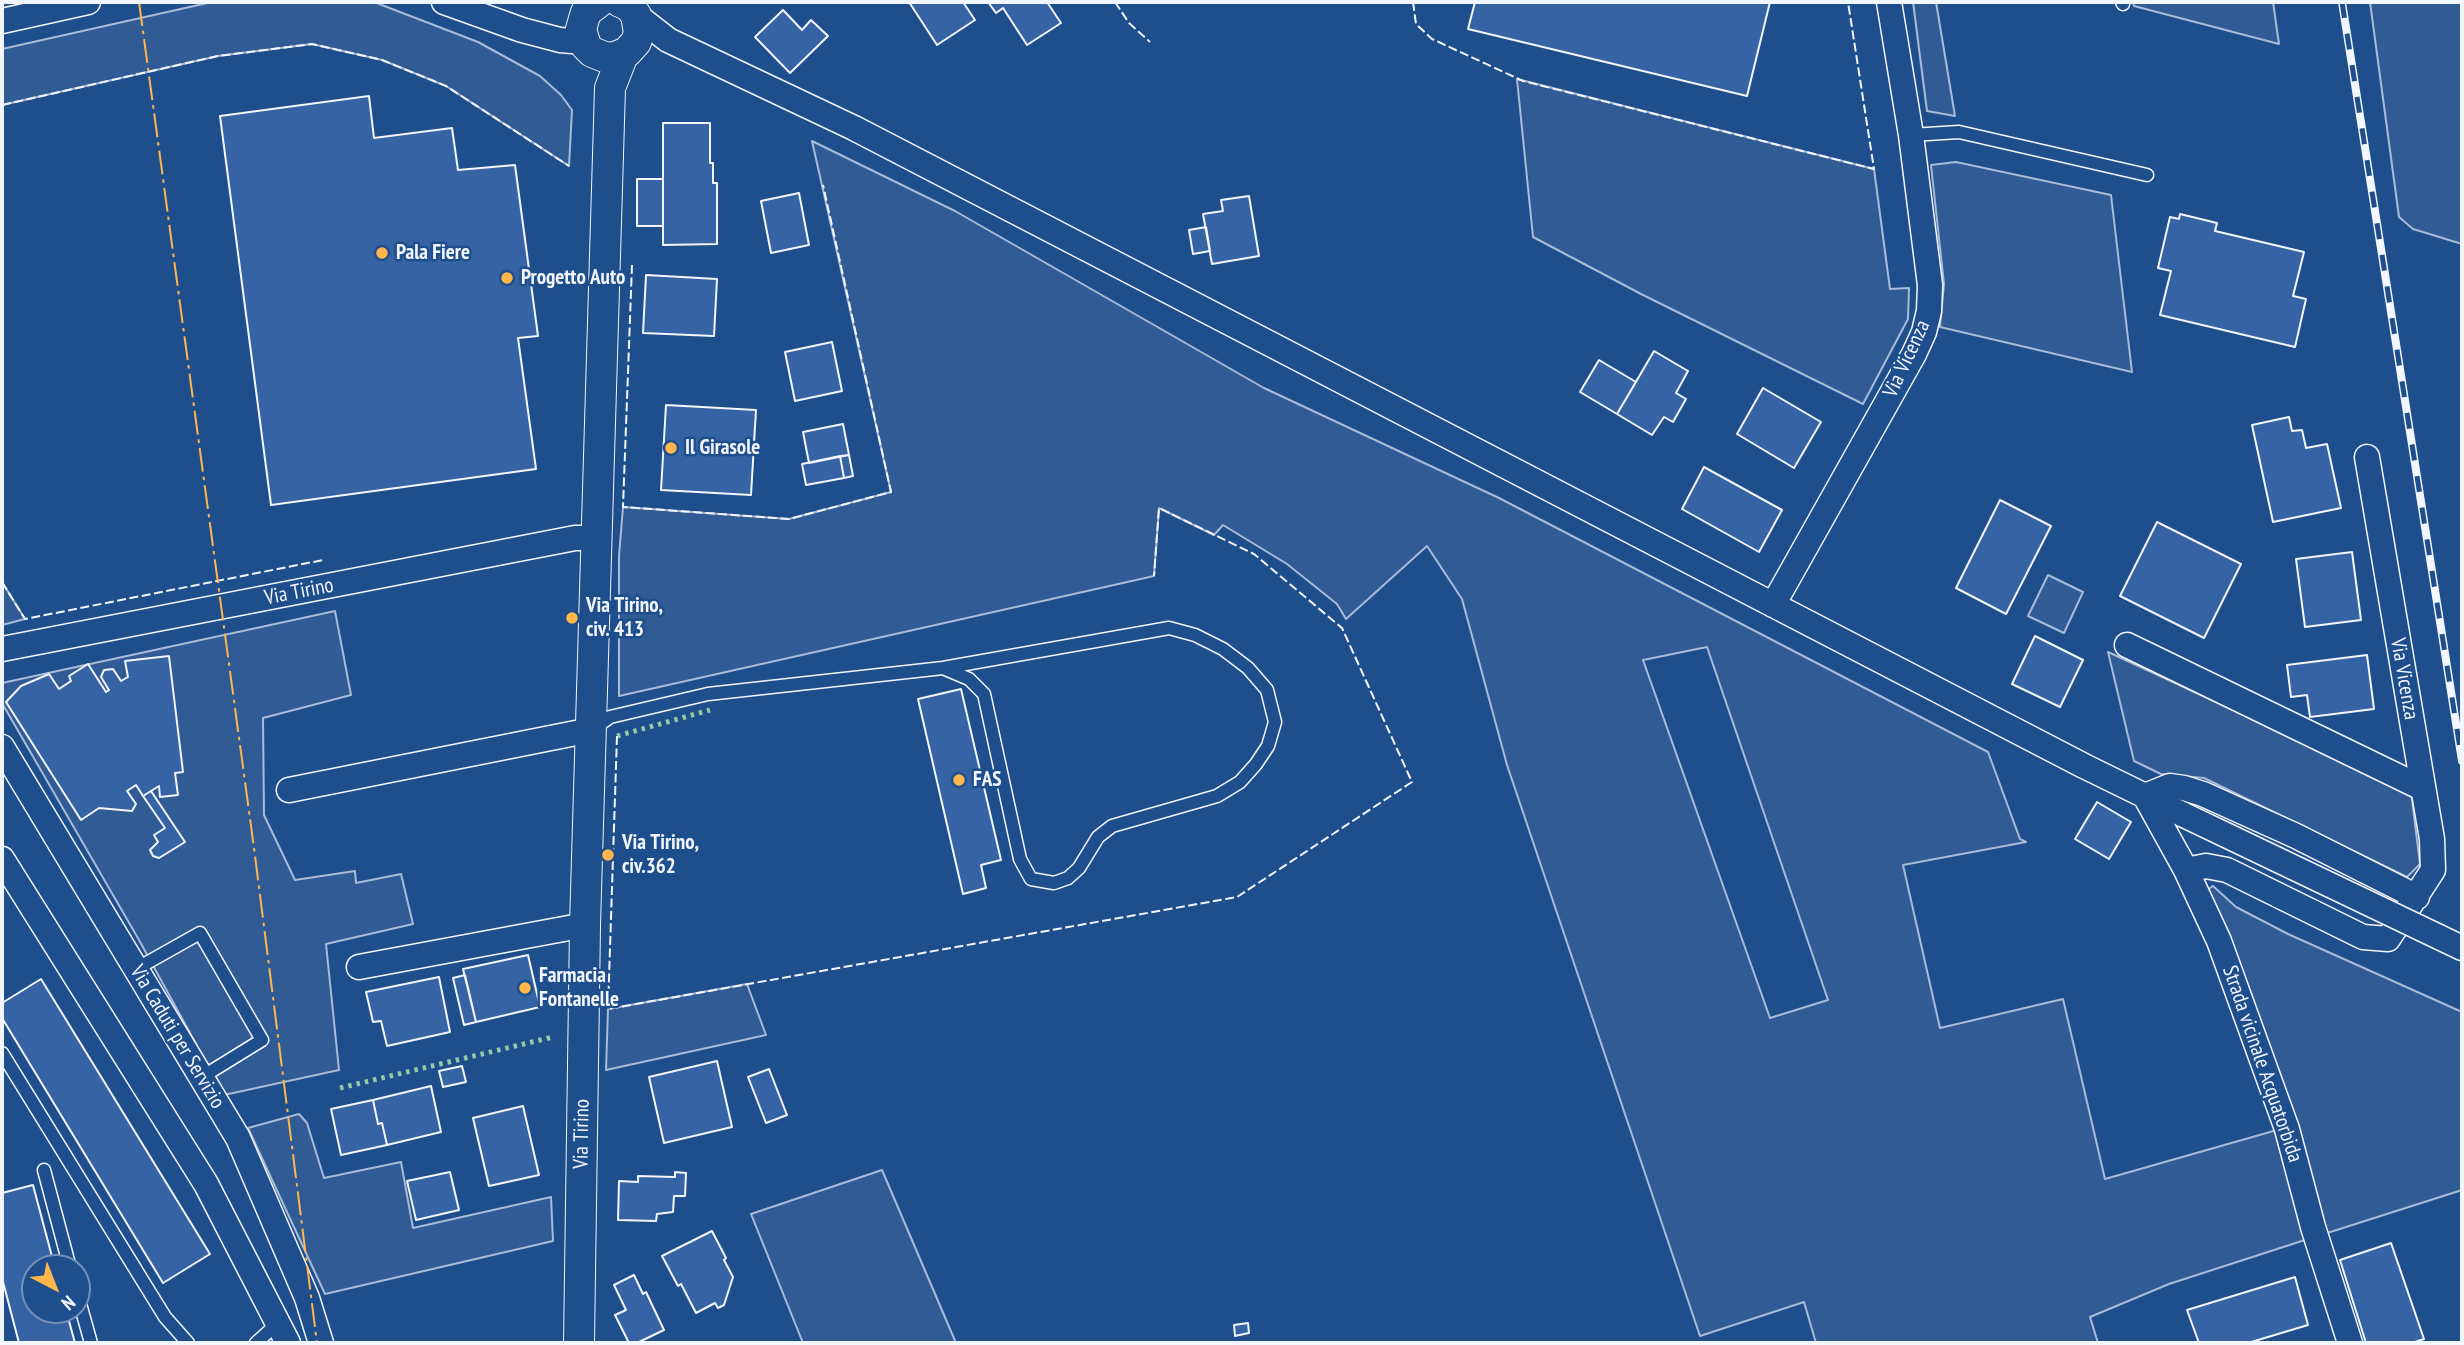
<!DOCTYPE html>
<html>
<head>
<meta charset="utf-8">
<style>
	body { margin:0 }
	#map { position:relative; width:2464px; height:1345px; overflow:hidden; background:#1f4e8c; font-family:"PT Sans Narrow",sans-serif }
	canvas { display:block }
	.frame { position:absolute; inset:0; border:4px solid #f2f6ff; pointer-events:none }
	.north { position:absolute; left:21px; top:1254px; width:70px; height:70px; box-sizing:border-box; background:#1f4e8c; border:2px solid #7391ba; border-radius:50%; rotate:138deg; font-size:19px; font-weight:700; line-height:28px; text-align:center; color:#f2f6ff }
	.north::after { content:''; display:block; margin:auto; width:24px; height:32px; background:#ffb74d; clip-path:polygon(50% 0,100% 100%,50% 72%,0 100%) }
</style>
</head>
<body>
<div id="map">
<canvas width="2464" height="1345"></canvas>
<div class="frame"></div>
<div class="north">N</div>
</div>
<script>
const g = document.querySelector('canvas').getContext('2d');
g.lineJoin = 'round';
function fillPath(path, color) { g.fillStyle = color; g.fill(path, 'evenodd'); }
const poly = rows => new Path2D(rows.map(r => 'M' + r).join(''));
function strokePath(path, color, width, dash) { g.strokeStyle = color; g.lineWidth = width; g.lineCap = dash ? 'butt' : 'round'; g.setLineDash(dash || []); g.stroke(path); }
function drawText(font, color, halo, rows, align = 'center') {
  g.font = font + ' "PT Sans Narrow",sans-serif'; g.lineWidth = 5; g.setLineDash([]); g.textBaseline = 'middle'; g.strokeStyle = halo; g.fillStyle = color; for (const [text, x, y, turn = 0] of rows) {
    g.save(); g.translate(x, y); g.rotate((+turn || 0) * Math.PI / 180); g.textAlign = isNaN(turn) ? turn : align; if (halo) g.strokeText(text, 0, 0); g.fillText(text, 0, 0); g.restore();
  }
}
const built = poly([
	[212,2,374,2,478,42,540,76,561,95,572,110,569,166,446,86,382,60,312,44,218,56,2,105,2,49,212,2],
	[1913,2,1936,2,1955,116,1927,111,1913,2],
	[2133,2,2273,2,2279,44,2134,6,2133,2],
	[2370,2,2462,2,2462,244,2413,229,2399,217,2370,2],
	[1517,79,1874,169,1890,289,1909,288,1908,319,1863,404,1641,294,1533,237,1517,79],
	[812,141,955,211,1264,388,1499,498,1988,752,2020,839,2026,842,1903,865,1940,1028,2063,999,2105,1179,2277,1130,2308,1239,2169,1284,2090,1317,2098,1343,1816,1343,1804,1302,1700,1336,1507,765,1462,599,1427,546,1346,619,1337,604,1287,564,1223,525,1214,535,1159,508,1154,576,619,696,619,556,623,507,789,519,891,492,812,141],
	[1707,647,1828,1000,1770,1018,1643,660,1707,647],
	[1956,162,2111,195,2132,372,1940,327,1944,284,1931,165,1956,162],
	[2048,575,2083,592,2064,633,2028,616,2048,575],
	[2,582,25,619,2,625,2,582],
	[335,611,351,695,263,718,264,815,295,880,355,871,356,883,401,874,413,924,326,944,339,1070,224,1095,139,940,2,703,2,683,335,611],
	[2108,652,2411,792,2420,864,2407,877,2204,778,2161,774,2134,761,2108,652],
	[2213,886,2236,907,2288,934,2462,1012,2462,1190,2321,1235,2207,890,2213,886],
	[747,984,766,1035,606,1070,608,1009,747,984],
	[299,1114,307,1123,324,1178,401,1162,413,1228,551,1197,553,1241,325,1294,248,1128,299,1114],
	[882,1170,956,1343,803,1343,751,1214,882,1170]
]);
const building = poly([
	[909,2,963,2,975,20,937,45,909,2],
	[988,2,1047,2,1061,23,1027,45,1003,8,996,13,988,2],
	[1475,2,1770,2,1747,96,1468,29,1475,2],
	[783,10,802,30,811,20,828,36,790,73,755,37,783,10],
	[369,96,374,138,452,128,458,170,515,165,538,336,518,338,536,469,271,505,220,116,369,96],
	[663,123,710,123,710,163,713,163,713,183,717,183,717,244,663,245,663,123],
	[637,179,663,179,663,226,637,226,637,179],
	[799,193,809,245,771,253,761,201,799,193],
	[1249,196,1259,256,1212,264,1203,214,1223,211,1221,200,1249,196],
	[2180,214,2217,223,2215,231,2304,252,2293,296,2306,299,2295,347,2160,315,2171,271,2158,268,2170,217,2179,219,2180,214],
	[1206,227,1210,251,1193,254,1189,230,1206,227],
	[646,275,717,279,714,336,643,333,646,275],
	[832,342,842,391,795,401,785,352,832,342],
	[1654,351,1688,371,1676,393,1686,399,1673,422,1664,417,1652,435,1617,414,1654,351],
	[1599,360,1636,382,1617,414,1580,392,1599,360],
	[1763,388,1821,422,1794,468,1737,434,1763,388],
	[666,405,756,410,751,495,661,490,666,405],
	[2289,417,2292,431,2302,430,2306,448,2327,444,2341,508,2273,522,2252,425,2289,417],
	[843,424,849,455,809,463,803,432,843,424],
	[849,455,853,476,844,478,840,456,849,455],
	[840,456,844,478,806,485,802,464,840,456],
	[1704,467,1782,510,1759,552,1682,509,1704,467],
	[2000,500,2051,526,2006,614,1956,588,2000,500],
	[2157,522,2241,564,2204,638,2120,596,2157,522],
	[2352,552,2361,620,2305,627,2296,559,2352,552],
	[2035,636,2083,660,2060,707,2012,684,2035,636],
	[2367,655,2374,709,2310,717,2307,695,2291,697,2287,665,2367,655],
	[169,656,183,772,175,773,178,795,160,797,159,786,143,796,136,785,127,791,136,804,132,811,99,808,81,820,6,702,21,686,49,674,59,689,71,681,69,676,88,664,106,692,109,690,101,677,104,670,113,669,121,681,128,677,125,661,169,656],
	[961,689,1001,860,981,865,986,888,963,894,918,699,961,689],
	[151,791,185,842,159,858,153,856,150,850,158,842,154,835,165,828,143,796,151,791],
	[2097,802,2131,822,2109,859,2075,839,2097,802],
	[528,955,540,1007,476,1022,463,969,528,955],
	[465,975,476,1022,464,1025,453,978,465,975],
	[439,977,450,1032,387,1046,381,1021,373,1022,366,992,439,977],
	[41,979,210,1254,163,1283,2,1018,2,1003,41,979],
	[717,1061,732,1127,664,1143,649,1077,717,1061],
	[462,1066,466,1082,443,1087,439,1071,462,1066],
	[769,1069,787,1115,766,1123,748,1077,769,1069],
	[431,1086,441,1132,387,1145,382,1123,378,1124,373,1100,431,1086],
	[373,1100,378,1124,382,1123,387,1145,341,1155,331,1109,373,1100],
	[523,1106,539,1175,489,1186,473,1118,523,1106],
	[450,1172,459,1210,416,1220,407,1181,450,1172],
	[675,1172,686,1173,685,1196,674,1196,673,1212,657,1214,656,1221,618,1220,619,1181,638,1182,638,1176,675,1177,675,1172],
	[33,1185,55,1268,35,1268,35,1310,66,1310,75,1343,19,1343,2,1278,2,1193,33,1185],
	[712,1231,726,1258,724,1260,733,1277,724,1305,718,1308,715,1303,696,1313,681,1284,678,1286,662,1256,712,1231],
	[2391,1243,2424,1339,2412,1343,2366,1343,2340,1260,2391,1243],
	[634,1275,643,1294,646,1292,664,1330,637,1343,629,1343,615,1315,626,1310,614,1285,634,1275],
	[2295,1277,2308,1325,2248,1343,2199,1343,2187,1310,2295,1277],
	[1248,1323,1249,1333,1235,1336,1234,1325,1248,1323]
]);
const service = poly([
	[2122,2,2123,4],
	[1911,135,1959,132,2147,175],
	[593,729,610,717,708,694,943,668,1169,628,1195,635,1223,649,1248,668,1267,690,1275,722,1268,746,1256,764,1240,782,1217,796,1112,826,1098,837,1079,868,1068,878,1054,883,1031,879,1020,859,984,694,969,679,943,668],
	[136,969,200,933,262,1040,202,1077],
	[2,1053,165,1317,188,1343],
	[44,1170,70,1268],
	[77,1293,91,1343],
	[256,1343,278,1323]
]);
const minor = poly([
	[444,2,522,30,560,40,572,41,582,38],
	[636,15,668,40,854,128,2084,766,2184,815],
	[2,21,88,2],
	[1773,605,1914,354,1924,332,1929,311,1930,285,1911,135,1889,2],
	[2127,645,2422,788],
	[2,649,575,538,597,538],
	[2,747,238,1138,307,1298,321,1343],
	[289,790,591,730],
	[2145,796,2186,870,2219,941,2287,1129,2313,1227,2350,1343],
	[2145,796,2170,786,2184,788,2203,794,2296,836,2417,897],
	[2,859,206,1184,288,1343],
	[2186,870,2206,866,2227,870,2363,937,2388,939,2433,870,2432,839,2367,457],
	[2439,937,2462,948],
	[359,967,585,925]
]);
const tertiary = poly([
	[599,2,586,12,581,29,586,46,592,52,607,58,615,57,627,52,636,42,639,33,636,15,629,6,620,2],
	[579,1343,585,925,610,88,623,55]
]);
const rail = poly([
	[2342,2,2462,761]
]);
const minorBridge = poly([
	[2184,815,2439,937]
]);
const hedge = poly([
	[617,736,710,710],
	[340,1088,553,1037]
]);
const fence = poly([
	[1115,2,1129,23,1150,42],
	[1413,2,1416,24,1432,39,1523,81,1874,169,1848,2],
	[2,105,218,56,312,44,382,60,446,86,569,166],
	[632,265,623,507,789,519,891,492,823,185],
	[2,582,25,619,323,560],
	[617,736,608,1009,1237,897,1412,782,1342,628,1254,554,1159,508,1154,576]
]);
const power = poly([
	[139,2,254,848,317,1343]
]);
const markers = [
	[382,253,7,"#ffb74d"],
	[507,278,7,"#ffb74d"],
	[671,448,7,"#ffb74d"],
	[572,618,7,"#ffb74d"],
	[959,780,7,"#ffb74d"],
	[608,855,7,"#ffb74d"],
	[525,988,7,"#ffb74d"]
];
const poiNames = [
	["Pala Fiere",396,253],
	["Progetto Auto",521,278],
	["Il Girasole",685,448],
	["Via Tirino,",586,606],
	["civ. 413",586,630],
	["FAS",973,780],
	["Via Tirino,",622,843],
	["civ.362",622,867],
	["Farmacia",539,976],
	["Fontanelle",539,1000]
];
const streetNames = [
	["Via Vicenza",1907,359,-65],
	["Via Tirino",299,592,-11],
	["Via Vicenza",2404,679,80],
	["Via Caduti per Servizio",177,1037,59],
	["Strada vicinale Acquatorbida",2262,1064,71],
	["Via Tirino",582,1134,-89]
];
fillPath(built, '#305b95');
strokePath(built, '#a8bbd7', 2);
fillPath(building, '#3563a3');
strokePath(building, '#f2f6ff', 2);
strokePath(service, '#f2f6ff', 15);
strokePath(minor, '#f2f6ff', 27);
strokePath(tertiary, '#f2f6ff', 32);
strokePath(service, '#1f4e8c', 12);
strokePath(minor, '#1f4e8c', 24);
strokePath(tertiary, '#1f4e8c', 30);
strokePath(rail, '#f2f6ff', 8);
strokePath(rail, '#1f4e8c', 5, [16]);
strokePath(minorBridge, '#f2f6ff', 27, []);
strokePath(minorBridge, '#1f4e8c', 24);
strokePath(hedge, '#97c8a6', 5, [3.5, 5]);
strokePath(fence, '#f2f6ff', 2, [9, 3.5]);
strokePath(power, '#ffb74d', 2, [24, 5, 3.5, 5]);
for (const [x, y, r, color] of markers) { const dot = new Path2D(); dot.arc(x, y, r, 0, 2 * Math.PI); g.fillStyle = color; g.fill(dot); strokePath(dot, '#1f4e8c', 2.5); }
drawText('bold 21px', '#f2f6ff', '#1f4e8c', poiNames, 'left');
drawText('21px', '#f2f6ff', '#1f4e8c', streetNames);
</script>
</body>
</html>
